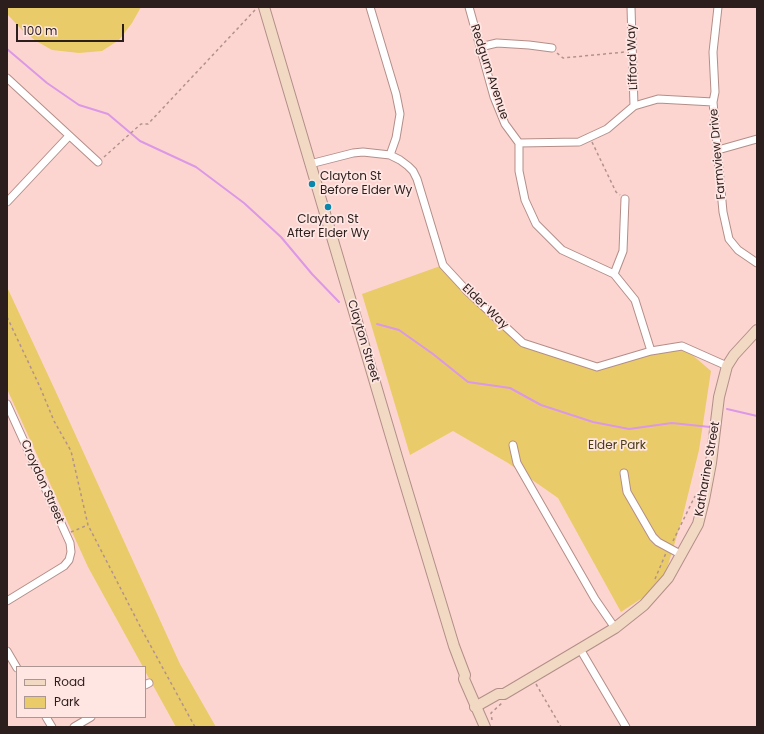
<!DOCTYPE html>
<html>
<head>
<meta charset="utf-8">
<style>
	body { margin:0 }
	#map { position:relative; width:764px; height:734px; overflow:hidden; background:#fdd5d0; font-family:Poppins,sans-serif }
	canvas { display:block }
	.frame { position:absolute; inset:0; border:8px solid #2c1e1c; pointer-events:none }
	.legend { position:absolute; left:16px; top:666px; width:130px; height:52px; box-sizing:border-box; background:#ffe6e3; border:1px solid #ab9693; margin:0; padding:5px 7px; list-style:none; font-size:12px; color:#2c1e1c }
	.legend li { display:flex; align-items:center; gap:8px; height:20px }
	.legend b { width:20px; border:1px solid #ab9693 }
	.scale { position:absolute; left:16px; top:24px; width:108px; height:18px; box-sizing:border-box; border:2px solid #2c1e1c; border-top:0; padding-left:5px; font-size:12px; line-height:14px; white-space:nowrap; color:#2c1e1c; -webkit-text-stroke:3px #ffe6e3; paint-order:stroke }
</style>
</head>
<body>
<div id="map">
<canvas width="764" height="734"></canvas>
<div class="frame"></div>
<ul class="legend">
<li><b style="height:5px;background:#f1d9c3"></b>Road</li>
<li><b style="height:11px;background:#eacb69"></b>Park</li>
</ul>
<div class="scale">100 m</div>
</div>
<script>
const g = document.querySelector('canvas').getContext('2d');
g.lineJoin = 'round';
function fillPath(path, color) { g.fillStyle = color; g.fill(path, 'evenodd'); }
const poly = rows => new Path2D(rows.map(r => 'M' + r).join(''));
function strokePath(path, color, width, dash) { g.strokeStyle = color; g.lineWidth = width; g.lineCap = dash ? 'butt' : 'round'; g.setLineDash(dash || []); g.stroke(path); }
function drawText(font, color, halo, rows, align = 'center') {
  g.font = font + ' Poppins,sans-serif'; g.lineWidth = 3.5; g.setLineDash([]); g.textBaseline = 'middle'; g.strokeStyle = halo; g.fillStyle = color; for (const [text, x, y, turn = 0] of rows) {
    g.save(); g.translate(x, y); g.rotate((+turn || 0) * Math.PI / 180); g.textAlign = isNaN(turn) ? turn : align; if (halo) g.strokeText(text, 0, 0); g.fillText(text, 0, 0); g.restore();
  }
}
const green = poly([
	[7,7,141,7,132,23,119,40,102,51,79,53,52,50,36,41,21,29,8,15],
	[443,265,523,343,597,367,682,346,711,371,699,450,682,519,662,585,621,612,558,498,508,463,453,431,410,455,362,294],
	[7,287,55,390,180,664,216,727,176,727,145,671,145,667,143,667,88,567,7,389]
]);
const stream = poly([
	[7,49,47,83,79,105,108,114,140,141,196,167,244,203,281,237,312,274,339,302],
	[377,324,399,330,433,354,468,382,510,388,541,405,593,422,629,429,672,423,710,427],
	[727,409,757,416]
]);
const path = poly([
	[557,53,563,58,625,52],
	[592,142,616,192,620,195],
	[104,157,141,124,148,124,255,10],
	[7,317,40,387,54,421,71,451,88,525,142,630,195,727],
	[71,532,88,525],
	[673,541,695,496],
	[655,579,666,553],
	[536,684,561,727],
	[492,720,491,713,502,703]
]);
const street = poly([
	[370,7,396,94,400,114,396,138,390,155],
	[469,7,494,97,505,124,519,143,579,142,607,129,634,106,658,99,713,102],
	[631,7,634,106],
	[718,7,713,52,715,92,713,102,723,212,729,239,738,250,757,263],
	[480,47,497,43,529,45,552,48],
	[7,78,98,162],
	[519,143,519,171,525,200,536,224,562,250,614,274,635,300,651,351],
	[718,150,757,139],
	[310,164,353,153,363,152,390,155,400,160,408,166,413,171,417,179,443,265,468,292,523,343,597,367,651,351,682,346,727,366],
	[7,202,69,136],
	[614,274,623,251,625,199],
	[7,404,70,543,71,552,69,560,64,566,7,601],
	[513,445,517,463,595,599,615,628],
	[624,473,627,492,653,537,658,542,682,555],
	[580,649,626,727],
	[7,651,17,668],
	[145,685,149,683],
	[46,717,52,727],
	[74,727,91,717]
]);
const secondary = poly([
	[264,7,397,457,454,646,465,675,464,679,485,727],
	[475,707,498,694,504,694,580,649,615,628,644,605,668,578,698,524,704,500,711,463,719,397,727,366,734,355,757,330]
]);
const markers = [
	[312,184,4,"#0988ab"],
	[328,207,4,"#0988ab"]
];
const streetNames = [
	["Lifford Way",633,57,-92],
	["Redgum Avenue",489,72,72],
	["Farmview Drive",718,154,-95],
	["Elder Way",485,307,44],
	["Clayton Street",363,341,73],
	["Katharine Street",708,469,-80],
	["Croydon Street",42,482,66]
];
const poiNames = [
	["Clayton St",320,177],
	["Before Elder Wy",320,191],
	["Clayton St",328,220,"center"],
	["After Elder Wy",328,234,"center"]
];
const parkNames = [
	["Elder Park",617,446]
];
fillPath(green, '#eacb69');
strokePath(stream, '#da98e6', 2);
strokePath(street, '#b38e89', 9);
strokePath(secondary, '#b38e89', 12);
strokePath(path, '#b1928e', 1.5, [3, 3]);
strokePath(street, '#fff', 7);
strokePath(secondary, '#f1d9c3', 10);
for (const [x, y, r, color] of markers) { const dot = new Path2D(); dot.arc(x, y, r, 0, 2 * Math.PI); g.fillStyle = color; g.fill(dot); strokePath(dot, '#ffe6e3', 1.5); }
drawText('12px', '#2c1e1c', '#ffe6e3', streetNames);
drawText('12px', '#2c1e1c', '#ffe6e3', poiNames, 'left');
drawText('12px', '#493c0f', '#ffe6e3', parkNames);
</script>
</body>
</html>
